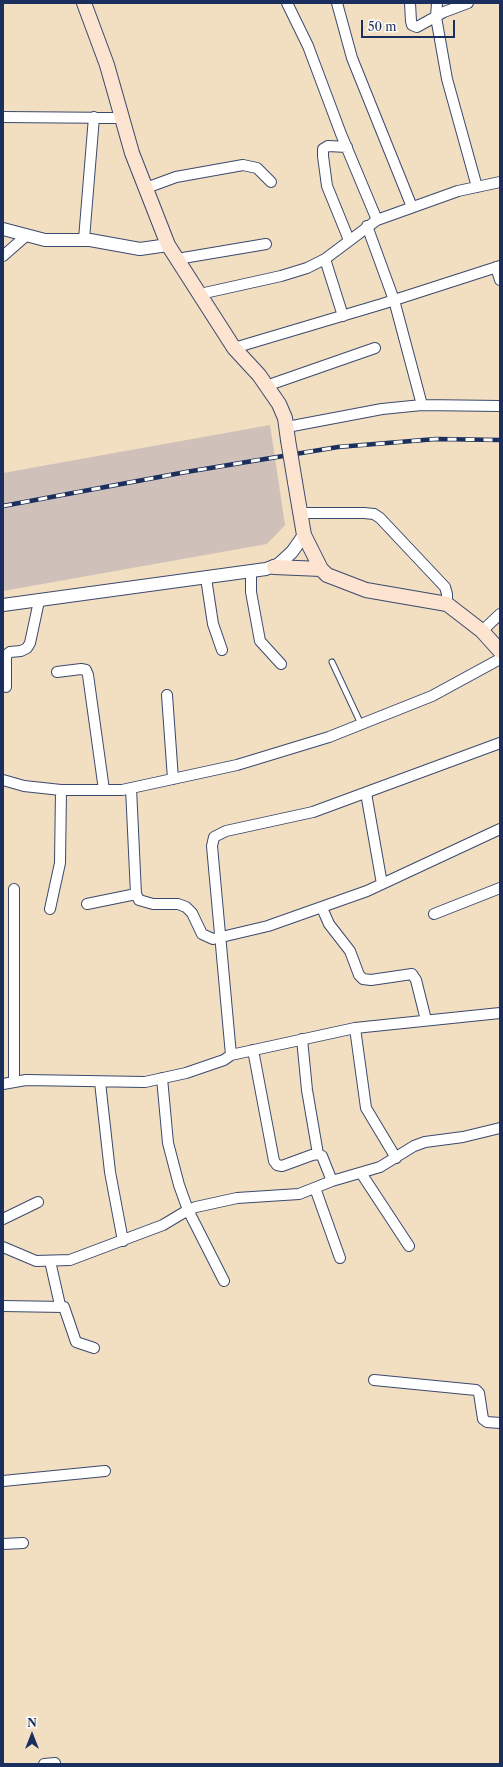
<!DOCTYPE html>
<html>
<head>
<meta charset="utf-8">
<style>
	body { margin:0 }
	#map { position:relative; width:503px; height:1767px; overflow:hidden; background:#f2dec0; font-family:"Libre Caslon Text",serif }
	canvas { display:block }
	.frame { position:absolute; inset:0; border:4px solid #1b2f5e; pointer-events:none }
	.north { position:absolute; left:12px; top:1715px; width:40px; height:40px; -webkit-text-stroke:3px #fdfcf7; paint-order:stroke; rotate:0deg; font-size:11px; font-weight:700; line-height:16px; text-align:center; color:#1b2f5e }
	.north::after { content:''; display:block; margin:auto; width:14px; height:18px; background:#1b2f5e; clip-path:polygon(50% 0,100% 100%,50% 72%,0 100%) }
	.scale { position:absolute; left:361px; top:20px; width:94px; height:18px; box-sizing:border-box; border:2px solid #1b2f5e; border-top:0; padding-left:5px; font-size:12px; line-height:14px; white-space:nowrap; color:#1b2f5e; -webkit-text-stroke:3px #fdfcf7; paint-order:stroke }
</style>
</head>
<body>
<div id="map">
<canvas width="503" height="1767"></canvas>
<div class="frame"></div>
<div class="north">N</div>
<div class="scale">50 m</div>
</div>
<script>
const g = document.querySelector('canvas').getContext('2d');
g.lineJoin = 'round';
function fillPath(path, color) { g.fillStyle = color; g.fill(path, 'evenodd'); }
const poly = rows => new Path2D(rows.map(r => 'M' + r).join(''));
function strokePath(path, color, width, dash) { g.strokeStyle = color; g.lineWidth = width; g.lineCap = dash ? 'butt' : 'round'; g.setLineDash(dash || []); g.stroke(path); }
const industrial = poly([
	[270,425,285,525,267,544,3,591,3,473]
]);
const service = poly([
	[332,662,361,724]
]);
const minor = poly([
	[287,3,308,46,341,134,377,220],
	[337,3,352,58,412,207],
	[410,3,411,21,412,25,417,27,444,12,468,3],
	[437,3,436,17,447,79,477,187],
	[3,117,122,118],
	[347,147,328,146,323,149,323,156,327,186,349,240],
	[146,188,176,177,243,165,257,168,271,182],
	[367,226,394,300,422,405],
	[84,239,94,117],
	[3,256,27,235],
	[177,259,266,244],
	[325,259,343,316],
	[496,267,500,280],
	[200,294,281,276,307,268,325,259,377,220,458,191,500,182],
	[234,348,382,304,500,266],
	[266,386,375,348],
	[287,427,382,409,422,405,500,406],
	[300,513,364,513,374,514,380,518,445,587,447,594,447,604],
	[251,572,251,592,260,641,281,664],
	[206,578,213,624,222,650],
	[482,631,500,614],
	[57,672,81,669,86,670,88,675,104,790],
	[6,687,6,655,10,652,21,651,27,648,30,643,39,601],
	[167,695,173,779],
	[3,780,24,786,61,790,122,790,237,765,329,737,432,696,500,659],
	[131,788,136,894,139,900,153,904,178,904,186,907,192,913,202,934,213,939,268,926,367,891,500,829],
	[366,793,382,884],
	[87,904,136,894],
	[322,908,329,924,350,951,359,975,363,979,371,980,412,974,416,980,426,1020],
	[50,909,60,863,61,790],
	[434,914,500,888],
	[355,1028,366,1108,396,1158],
	[302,1039,307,1090,318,1154],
	[253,1050,274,1161,277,1165,282,1166,312,1155,318,1154,322,1156,332,1181],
	[231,1055,212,846,214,837,226,831,313,812,500,743],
	[162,1078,168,1143,179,1185,188,1210,224,1281],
	[14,1081,14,889],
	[100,1082,110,1172,123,1241],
	[3,1084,26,1080,145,1082,186,1073,224,1060,231,1055,355,1028,500,1013],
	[361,1173,409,1246],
	[315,1188,340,1258],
	[3,1219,38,1202],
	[3,1247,36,1261,70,1260,163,1225,188,1210,196,1207,237,1198,299,1194,332,1181,380,1167,414,1146,425,1142,463,1137,500,1128],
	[50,1261,60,1305],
	[3,1306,64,1307,76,1342,94,1348],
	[374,1380,476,1390,479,1393,483,1419,487,1422,500,1423],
	[3,1481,105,1471],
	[3,1544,23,1543],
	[44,1764,55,1763]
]);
const tertiary = poly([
	[3,229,45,240,90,240,140,249,168,245],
	[3,605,266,569,279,564,292,552,304,535]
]);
const secondary = poly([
	[84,3,107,65,132,153,168,245,234,348,259,375,279,404,285,418,288,440],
	[295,482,304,535,321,569,327,575,366,590,447,604,482,631,500,651],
	[274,567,321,569]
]);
const rail = poly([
	[3,506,186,472,338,447,436,439,500,440]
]);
const secondaryBridge = poly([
	[288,440,295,482]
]);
fillPath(industrial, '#cfc0ba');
strokePath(service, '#3b496d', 7);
strokePath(minor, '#3b496d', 12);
strokePath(tertiary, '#3b496d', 14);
strokePath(secondary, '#3b496d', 16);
strokePath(service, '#fff', 5);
strokePath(minor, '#fff', 10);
strokePath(tertiary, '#fff', 12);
strokePath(secondary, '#fde4d1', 14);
strokePath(rail, '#1b2f5e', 4.5);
strokePath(rail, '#fdfcf7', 3, [9]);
strokePath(secondaryBridge, '#3b496d', 16, []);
strokePath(secondaryBridge, '#fde4d1', 14);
</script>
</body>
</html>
